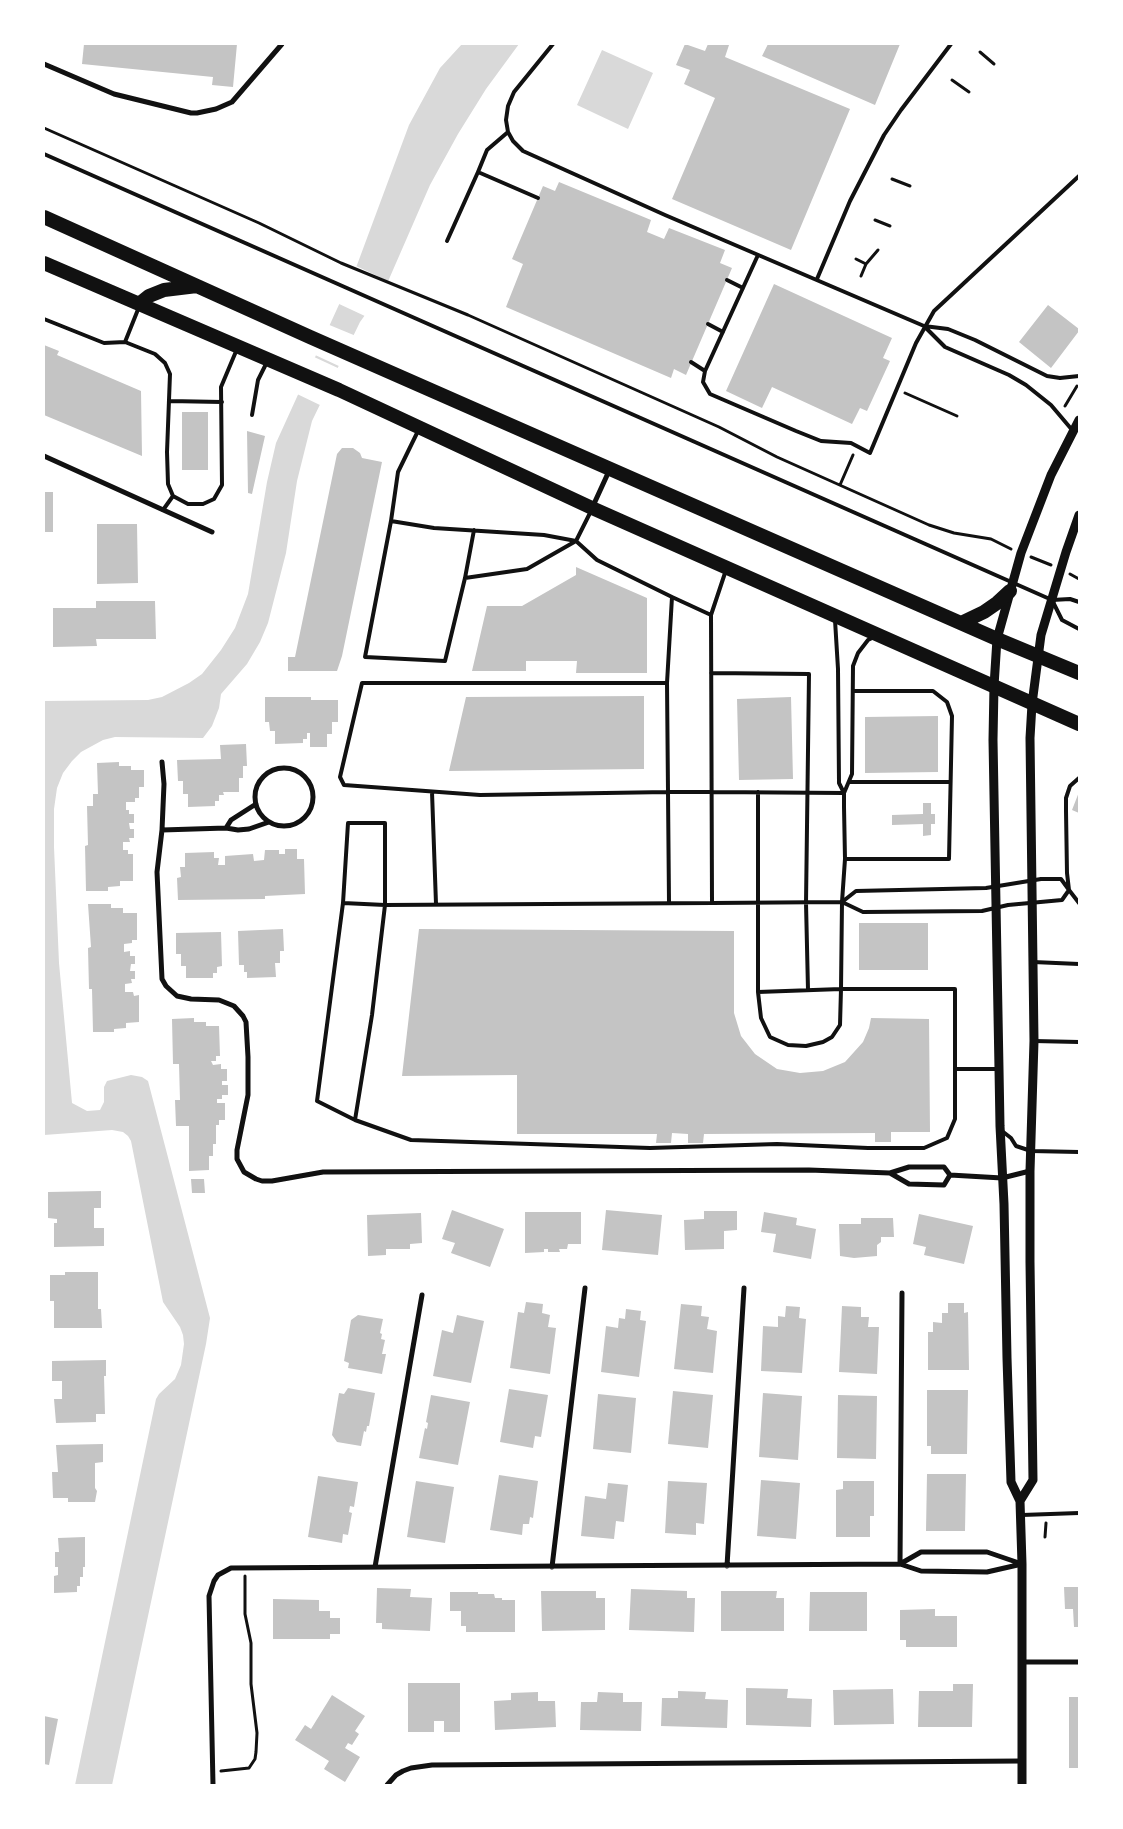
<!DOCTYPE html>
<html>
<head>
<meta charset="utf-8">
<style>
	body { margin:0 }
	#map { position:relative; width:1123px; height:1829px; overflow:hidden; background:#fff; font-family:"PT Serif",serif }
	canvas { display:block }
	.frame { position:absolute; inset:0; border:45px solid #fff; pointer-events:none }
</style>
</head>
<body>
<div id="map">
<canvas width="1123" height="1829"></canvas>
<div class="frame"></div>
</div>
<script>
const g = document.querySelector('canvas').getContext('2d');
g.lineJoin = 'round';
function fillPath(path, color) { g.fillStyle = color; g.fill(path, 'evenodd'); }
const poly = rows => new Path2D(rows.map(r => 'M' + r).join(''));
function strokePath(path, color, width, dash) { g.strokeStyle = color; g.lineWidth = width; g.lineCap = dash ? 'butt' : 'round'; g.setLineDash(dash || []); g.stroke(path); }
const water = poly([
	[462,44,519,44,486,89,458,134,430,185,386,286,360,322,312,421,297,481,286,553,268,623,260,642,247,664,221,694,219,708,212,726,203,738,115,737,103,740,81,752,72,761,63,773,57,788,54,809,54,847,59,963,72,1103,87,1111,100,1110,104,1102,104,1087,107,1081,131,1075,142,1077,148,1081,210,1318,206,1344,112,1785,75,1785,156,1399,159,1394,175,1379,181,1365,184,1344,183,1335,180,1327,163,1302,131,1141,128,1136,123,1132,112,1130,44,1135,44,701,148,700,162,697,189,683,202,674,221,650,235,628,248,594,267,482,276,443,357,265,409,125,440,68],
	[602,50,653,73,628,129,577,105]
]);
const pier = poly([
	[354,265,390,282,367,317,337,303],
	[327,324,356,336,341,367,313,354],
	[312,356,340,369,322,406,295,393]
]);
const building = poly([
	[84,44,237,44,233,87,212,85,213,77,82,64],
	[685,44,705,51,708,44,725,44,729,45,725,57,850,109,791,250,672,199,715,98,684,84,690,70,676,65],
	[768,44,900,44,875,105,762,56],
	[559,182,651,220,647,232,664,239,669,228,725,250,720,263,732,268,686,375,674,369,671,378,506,307,523,264,512,259,543,186,555,191],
	[774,284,892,338,883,358,890,361,867,411,860,408,852,424,772,387,762,408,726,391],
	[1048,305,1079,329,1079,331,1051,368,1019,342],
	[44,345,59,351,57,355,141,391,142,456,44,415],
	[182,412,208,412,208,470,182,470],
	[247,431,265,436,252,494,248,493],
	[342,448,353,448,360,453,362,458,382,462,342,656,337,671,288,671,288,657,295,657,337,454],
	[44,492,53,492,53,532,44,532],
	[97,524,137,524,138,583,97,584],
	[576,567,647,598,647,673,576,673,577,661,526,661,526,671,472,671,487,606,522,606,576,575],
	[96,601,155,601,156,639,96,639,97,646,53,647,53,608,96,608],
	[644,696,644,769,449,771,466,697],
	[265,697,311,697,311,700,338,700,338,722,332,722,332,734,327,734,327,747,310,747,310,733,307,733,307,739,303,739,303,743,275,744,275,731,270,731,269,722,265,722],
	[791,697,793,779,739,780,737,699],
	[938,716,938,772,865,773,865,717],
	[246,744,247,766,243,766,243,778,239,778,239,792,223,792,224,795,219,795,219,801,215,801,215,806,188,807,188,794,183,794,183,781,178,781,177,760,221,759,220,745],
	[119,762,119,766,131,766,131,770,144,770,144,787,139,787,139,798,135,798,135,802,126,802,126,810,129,810,129,814,134,814,134,823,129,823,130,829,134,829,134,838,129,838,130,842,123,842,123,850,128,850,128,854,133,854,133,881,120,881,120,886,108,887,108,891,86,891,85,846,88,845,87,806,93,806,93,794,98,794,97,763],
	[1079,792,1079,813,1072,810],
	[923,803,931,803,931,814,935,814,935,824,931,824,931,835,923,836,923,824,892,825,892,815,923,814],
	[285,849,297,849,297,859,304,859,305,894,265,896,265,899,178,900,177,878,181,877,180,867,185,867,185,853,214,852,214,858,219,858,218,865,225,865,225,856,253,854,254,861,264,860,265,850,279,850,279,854,285,854],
	[88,904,111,904,111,908,123,908,123,913,137,913,137,940,132,940,132,943,124,944,124,952,130,951,130,956,135,956,135,964,131,964,130,971,135,971,135,979,131,979,132,983,125,984,125,992,133,992,134,996,139,995,139,1022,126,1023,126,1028,114,1029,114,1032,93,1032,92,989,89,989,88,948,91,947],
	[859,923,928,923,928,970,859,970],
	[283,929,284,951,280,951,280,963,275,963,276,977,247,978,247,972,244,972,244,965,239,965,238,931],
	[419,929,734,931,734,1013,741,1036,755,1054,777,1069,800,1073,823,1071,845,1062,863,1042,869,1028,871,1018,929,1019,930,1132,891,1132,891,1142,875,1142,875,1133,704,1134,703,1143,688,1143,688,1134,672,1133,671,1143,656,1143,657,1134,517,1134,517,1075,402,1076],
	[221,932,222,966,217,967,217,973,213,973,213,978,186,978,186,966,181,966,181,954,176,954,176,933],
	[194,1018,194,1022,206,1022,206,1026,219,1026,220,1056,216,1056,216,1061,211,1061,213,1065,221,1064,221,1069,227,1069,227,1081,222,1081,222,1085,228,1085,228,1095,222,1095,222,1099,217,1099,217,1103,225,1103,225,1120,219,1120,219,1125,216,1125,216,1144,213,1144,213,1156,209,1156,209,1170,189,1171,189,1126,176,1126,175,1100,180,1100,179,1064,173,1064,172,1019],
	[191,1179,204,1179,205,1193,192,1193],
	[101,1191,101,1208,94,1208,94,1228,104,1228,104,1246,54,1247,54,1223,57,1223,57,1219,48,1218,48,1192],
	[452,1210,504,1229,490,1267,451,1253,455,1243,442,1239],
	[606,1210,662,1215,658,1255,602,1250],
	[704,1211,737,1211,737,1230,724,1231,724,1249,685,1250,684,1220,704,1219],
	[525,1212,581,1212,581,1244,568,1244,567,1249,559,1249,560,1252,548,1252,548,1249,544,1249,544,1252,525,1253],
	[764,1212,797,1218,796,1225,816,1229,811,1259,773,1252,776,1234,761,1232],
	[421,1213,422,1243,410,1244,410,1249,386,1249,386,1255,368,1256,367,1215],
	[919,1214,973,1226,964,1264,924,1255,926,1247,913,1244],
	[861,1218,893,1218,894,1237,881,1237,881,1242,877,1245,877,1256,854,1258,840,1256,839,1224,861,1224],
	[65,1272,98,1272,98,1309,101,1309,102,1328,54,1328,54,1301,50,1301,50,1275,65,1275],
	[526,1302,543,1304,542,1313,550,1315,548,1327,556,1328,550,1374,510,1368,518,1312,524,1313],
	[948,1303,964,1303,964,1313,968,1312,969,1370,928,1370,928,1332,933,1332,933,1322,942,1323,942,1313,948,1313],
	[681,1304,702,1306,701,1316,709,1317,707,1329,717,1331,713,1373,674,1369],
	[786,1306,800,1307,799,1318,806,1319,802,1373,761,1371,763,1326,778,1327,778,1316,785,1317],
	[842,1306,861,1307,861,1317,869,1317,868,1327,879,1327,877,1374,839,1372],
	[626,1309,641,1311,640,1320,646,1321,639,1377,601,1372,606,1326,618,1328,619,1318,625,1319],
	[358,1315,383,1319,380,1333,382,1334,381,1339,385,1340,382,1354,386,1354,382,1374,348,1368,349,1363,344,1361,351,1320],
	[457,1315,484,1321,471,1383,433,1376,442,1330,453,1333],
	[106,1360,106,1376,104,1376,105,1414,96,1414,96,1422,56,1423,54,1399,62,1399,62,1381,52,1381,52,1361],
	[348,1388,375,1393,369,1426,367,1426,366,1432,364,1431,361,1446,337,1442,332,1435,339,1393,344,1394],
	[509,1389,548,1395,541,1437,535,1436,533,1448,500,1442],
	[927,1390,968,1390,967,1454,931,1454,931,1446,927,1446],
	[673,1391,713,1395,708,1448,668,1444],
	[763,1393,802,1396,798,1460,759,1457],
	[598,1394,636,1398,631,1453,593,1449],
	[431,1395,470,1402,458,1465,419,1458,425,1428,427,1429,428,1423,426,1422],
	[838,1395,877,1396,876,1459,837,1458],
	[103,1444,103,1462,95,1463,95,1488,97,1491,95,1502,68,1502,68,1498,53,1498,52,1472,58,1472,56,1445],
	[927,1474,966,1474,965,1531,926,1531],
	[499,1475,538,1481,533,1518,530,1517,529,1524,523,1524,522,1535,490,1530],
	[318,1476,358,1482,354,1507,350,1506,349,1512,352,1513,348,1535,343,1534,342,1543,308,1537],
	[761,1480,800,1483,796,1539,757,1536],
	[416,1481,454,1487,445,1543,407,1537],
	[668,1481,707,1483,704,1524,696,1523,696,1535,665,1533],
	[843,1481,874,1481,874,1516,870,1516,870,1537,836,1537,836,1490,843,1489],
	[608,1483,628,1485,624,1522,616,1521,614,1539,581,1536,585,1496,606,1499],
	[85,1537,85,1567,83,1567,83,1577,80,1577,80,1586,77,1586,77,1592,54,1593,54,1576,58,1575,58,1567,55,1567,55,1552,59,1552,58,1538],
	[1064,1587,1079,1587,1079,1627,1074,1627,1073,1609,1065,1609],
	[377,1588,411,1589,410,1597,432,1598,430,1631,382,1629,382,1623,376,1623],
	[631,1589,687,1591,687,1598,695,1598,694,1632,629,1630],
	[541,1591,596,1591,596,1598,605,1598,605,1630,542,1631],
	[721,1591,777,1591,776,1598,784,1598,784,1631,721,1631],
	[450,1592,478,1592,478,1594,494,1594,495,1598,502,1598,502,1600,515,1600,515,1632,466,1632,466,1626,461,1626,461,1611,450,1611],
	[810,1592,867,1592,867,1631,809,1631],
	[273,1599,319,1600,319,1611,330,1611,330,1618,340,1618,340,1634,330,1634,330,1639,273,1639],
	[935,1609,935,1616,957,1616,957,1647,906,1647,906,1640,900,1640,900,1610],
	[408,1683,460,1683,460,1732,444,1732,444,1721,434,1721,434,1732,408,1732],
	[953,1684,973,1684,972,1727,918,1727,919,1691,953,1691],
	[746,1688,788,1689,787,1698,812,1699,811,1727,746,1725],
	[893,1689,894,1724,834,1725,833,1690],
	[678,1691,706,1692,705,1699,728,1700,727,1728,661,1726,662,1698,678,1698],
	[538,1692,538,1701,555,1701,556,1727,495,1730,494,1701,511,1700,511,1693],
	[598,1692,623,1693,623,1702,642,1702,641,1731,580,1730,581,1702,597,1702],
	[332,1695,365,1716,355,1731,359,1734,352,1745,348,1743,345,1748,360,1757,345,1782,324,1769,329,1761,295,1740,305,1725,311,1729],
	[1069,1697,1079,1697,1079,1768,1069,1768],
	[44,1716,58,1719,49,1765,44,1764]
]);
const path = poly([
	[980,52,994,64],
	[952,80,969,92],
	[44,128,259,223,341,263,468,315,719,427,777,457,929,525,954,533,991,539,1011,549],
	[892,179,910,186],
	[875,220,890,226],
	[856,259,866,264,861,276],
	[866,264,878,250],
	[905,393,957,416],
	[1065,406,1077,386],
	[840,485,853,455],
	[1031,557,1051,565],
	[1070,574,1079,579],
	[1045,1537,1046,1523],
	[221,1771,249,1768,255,1759,256,1752,257,1733,251,1684,251,1643,245,1614,245,1576]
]);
const service = poly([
	[553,44,514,92,508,106,506,120,508,132,513,141,523,151,665,215,924,326,948,329,975,340,1047,376,1060,378,1079,376],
	[508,132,487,150,478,172,538,198],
	[44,154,1052,600,1070,599,1079,602],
	[447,241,478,172],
	[758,255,705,371,703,382,710,394,796,431,821,441,851,443,870,453,916,343,934,311,1079,176],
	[817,279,850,201,884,135,901,110,951,44],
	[727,280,743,288],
	[44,319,104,343,125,342,139,307],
	[708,324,723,332],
	[924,326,945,347,1009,375,1026,385,1051,405,1073,431],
	[125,342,155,354,165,363,170,374,167,452,168,484,173,496,188,504,203,504,214,499,222,485,221,387,237,349],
	[691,362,705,371],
	[169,401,222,402],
	[252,415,258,380,267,362],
	[418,431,398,472,391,521,434,528,544,535,576,541],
	[163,510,173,496],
	[591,511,576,541,597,560,672,597,667,683],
	[391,521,365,657,445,661,465,578,474,530],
	[726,570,711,615,712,903,842,902,863,912,982,911,1008,905,1062,900,1069,890,1061,879,1041,879,986,888,856,891,842,902],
	[465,578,527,569,576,541],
	[672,597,711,615],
	[1053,602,1062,620,1079,629],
	[835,620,838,669,839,783,844,793],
	[874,637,868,640,858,653,853,666,852,774,844,793,844,807,845,859,842,902,841,989,955,989,955,1069,999,1069],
	[711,673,809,674,806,903,808,990],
	[1079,778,1070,786,1066,798,1066,811,1067,873,1069,890,1079,903],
	[849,782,950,782],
	[432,792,436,904],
	[758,792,758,992,841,989,840,1025,832,1037,823,1042,806,1046,788,1045,770,1037,761,1018,758,992],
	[348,823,385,823,385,905,372,1015,355,1120,317,1101,343,903,348,823],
	[845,859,949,859,952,716,947,702,933,691,853,691],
	[343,903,385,905,712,903],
	[669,903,668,792,667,683,362,683,340,777,344,785,480,795,668,792,712,792,844,793],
	[1033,962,1079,964],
	[1034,1041,1079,1042],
	[355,1120,411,1140,650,1148,777,1144,868,1148,924,1148,947,1138,955,1119,955,1069],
	[1002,1131,1011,1138,1016,1146,1031,1151,1079,1152],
	[1022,1515,1079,1513]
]);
const minor = poly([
	[44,64,114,94,191,113,197,113,216,109,232,102,282,44],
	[44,456,212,532],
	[593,506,609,471],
	[162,762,164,784,162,830,157,872,162,979,166,986,177,996,191,999,219,1000,234,1006,243,1016,246,1022,248,1057,248,1095,237,1150,237,1159,244,1172,256,1179,262,1181,272,1181,323,1172,809,1170,890,1173,909,1167,944,1167,950,1175,1002,1178,1030,1171],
	'255 797a29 29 0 1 1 58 0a29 29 0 1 1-58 0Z',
	[226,828,231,820,256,804],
	[162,830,226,828,238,830,249,829,269,822],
	[890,1173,909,1184,944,1185,950,1175],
	[921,1552,987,1552,1022,1564,987,1572,921,1571,900,1564,921,1552],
	[727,1566,744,1288],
	[375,1567,422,1295],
	[552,1567,585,1288],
	[1022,1662,1079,1662],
	[213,1785,209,1596,214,1581,218,1575,231,1568,900,1564,902,1293],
	[387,1785,396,1775,403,1771,411,1768,432,1765,1022,1761]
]);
const tertiary = poly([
	[1020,1501,1033,1480,1030,1262,1030,1171,1034,1041,1030,738,1032,704,1041,635,1066,552,1079,515],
	[1022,1785,1022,1564,1020,1501,1011,1482,1007,1358,1004,1204,1000,1126,999,1069,993,740,994,686,997,639,1021,553,1051,475,1079,420]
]);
const trunk = poly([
	[44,217,310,337,997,639,1079,673],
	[44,263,339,390,592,508,1079,724],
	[139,304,149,296,164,290,197,286],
	[961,623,984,612,997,603,1010,591]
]);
fillPath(water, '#d9d9d9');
fillPath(pier, '#fff');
fillPath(building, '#c4c4c4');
strokePath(path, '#111', 3);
strokePath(service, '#111', 4);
strokePath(minor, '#111', 5);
strokePath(tertiary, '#111', 9);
strokePath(trunk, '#111', 14);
</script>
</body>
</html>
